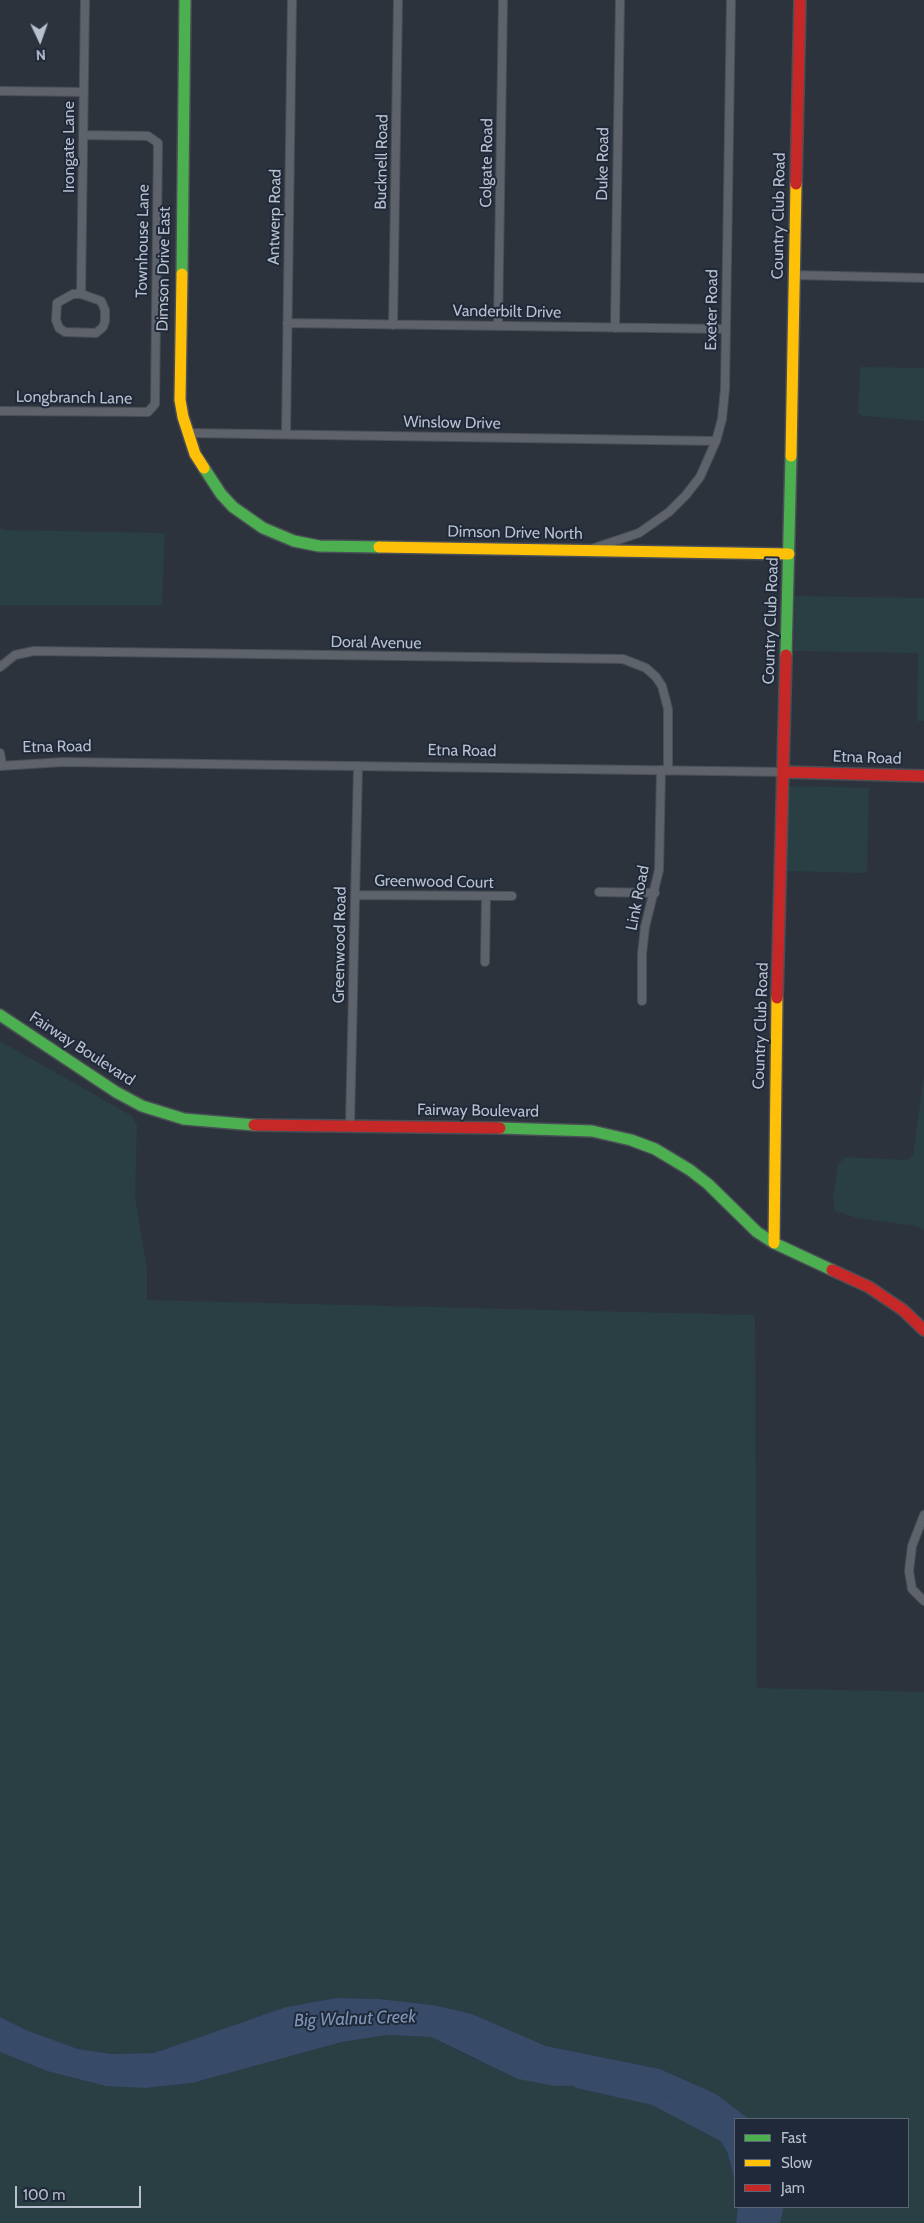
<!DOCTYPE html>
<html>
<head>
<meta charset="utf-8">
<style>
	body { margin:0 }
	#map { position:relative; width:924px; height:2223px; overflow:hidden; background:#2d333d; font-family:Cabin,sans-serif }
	canvas { display:block }
	.legend { position:absolute; left:734px; top:2118px; width:175px; height:90px; box-sizing:border-box; background:#1f2939; border:1px solid #5c6574; margin:0; padding:6px 9px; list-style:none; font-size:15px; color:#b8bfcd }
	.legend li { display:flex; align-items:center; gap:10px; height:25px }
	.legend b { width:25px; border:1px solid #5c6574 }
	.north { position:absolute; left:15px; top:15px; width:50px; height:50px; -webkit-text-stroke:4px #1f2939; paint-order:stroke; rotate:177deg; font-size:14px; font-weight:700; line-height:20px; text-align:center; color:#b8bfcd }
	.north::after { content:''; display:block; margin:auto; width:18px; height:22px; background:#b8bfcd; clip-path:polygon(50% 0,100% 100%,50% 72%,0 100%) }
	.scale { position:absolute; left:15px; top:2186px; width:126px; height:22px; box-sizing:border-box; border:2px solid #b8bfcd; border-top:0; padding-left:6px; font-size:15px; line-height:18px; white-space:nowrap; color:#b8bfcd; -webkit-text-stroke:4px #1f2939; paint-order:stroke }
</style>
</head>
<body>
<div id="map">
<canvas width="924" height="2223"></canvas>
<ul class="legend">
<li><b style="height:6px;background:#4caf50"></b>Fast</li>
<li><b style="height:6px;background:#ffc107"></b>Slow</li>
<li><b style="height:6px;background:#c62828"></b>Jam</li>
</ul>
<div class="north">N</div>
<div class="scale">100 m</div>
</div>
<script>
const g = document.querySelector('canvas').getContext('2d');
g.lineJoin = 'round';
function fillPath(path, color) { g.fillStyle = color; g.fill(path, 'evenodd'); }
const poly = rows => new Path2D(rows.map(r => 'M' + r).join(''));
function strokePath(path, color, width, dash) { g.strokeStyle = color; g.lineWidth = width; g.lineCap = dash ? 'butt' : 'round'; g.setLineDash(dash || []); g.stroke(path); }
function drawText(font, color, halo, rows, align = 'center') {
  g.font = font + ' Cabin,sans-serif'; g.lineWidth = 4; g.setLineDash([]); g.textBaseline = 'middle'; g.strokeStyle = halo; g.fillStyle = color; for (const [text, x, y, turn = 0] of rows) {
    g.save(); g.translate(x, y); g.rotate((+turn || 0) * Math.PI / 180); g.textAlign = isNaN(turn) ? turn : align; if (halo) g.strokeText(text, 0, 0); g.fillText(text, 0, 0); g.restore();
  }
}
const green = poly([
	[860,367,924,368,924,421,863,416,858,414],
	[0,528,4,530,165,533,162,605,0,605],
	[795,596,924,598,924,721,917,721,918,653,794,651],
	[788,786,869,788,867,873,786,871],
	[0,1041,132,1116,137,1125,135,1197,147,1269,147,1300,755,1315,757,1688,924,1692,924,2223,780,2223,784,2207,908,2207,908,2119,749,2119,716,2094,660,2069,546,2046,472,2014,433,2005,379,1999,337,1998,286,2007,154,2053,112,2054,78,2049,26,2030,0,2017],
	[924,1075,924,1230,916,1226,857,1218,835,1211,833,1198,838,1164,846,1157,907,1160,913,1155],
	[387,2035,431,2037,474,2059,604,2085,642,2089,670,2097,718,2136,728,2154,735,2183,735,2207,738,2207,739,2213,736,2223,0,2223,0,2052,47,2071,146,2088,192,2083,342,2042]
]);
const water = poly([
	[337,1998,379,1999,433,2005,472,2014,546,2046,660,2069,716,2094,749,2119,735,2119,735,2183,728,2154,718,2136,670,2097,642,2089,604,2085,555,2086,518,2079,431,2037,387,2035,342,2042,192,2083,146,2088,106,2086,47,2071,0,2052,0,2017,26,2030,78,2049,112,2054,154,2053,286,2007],
	[738,2207,784,2207,780,2223,736,2223]
]);
const river = poly([
	[579,2081,655,2098,735,2140]
]);
const street = poly([
	[0,91,83,92],
	[794,275,924,278],
	[73,294,81,294,101,301,105,310,105,321,103,327,96,333,65,332,59,328,56,320,57,303,73,294],
	[81,294,85,0],
	[287,323,726,329],
	[393,325,398,0],
	[498,326,503,0],
	[615,328,620,0],
	[0,411,148,412,155,404,158,143,148,136,83,135],
	[188,433,716,441],
	[286,434,292,0],
	[594,548,639,533,669,512,686,495,700,477,716,441,722,419,725,389,731,0],
	[0,667,15,655,34,651,623,659,646,668,656,677,662,686,668,709,668,770],
	[0,753,2,765],
	[0,766,63,762,784,772],
	[599,892,655,893],
	[355,895,512,896],
	[485,962,486,897],
	[642,1001,642,954,645,927,659,870,661,770],
	[350,1125,358,766],
	[924,1515,912,1546,909,1571,912,1589,924,1601]
]);
const fast = poly([
	[182,274,185,0],
	[204,468,221,494,233,507,263,528,294,541,319,546,379,547],
	[786,655,791,456],
	[0,1015,116,1092,142,1106,184,1119,254,1125],
	[500,1128,592,1131,631,1140,655,1149,690,1170,708,1184,757,1232,774,1243,832,1270]
]);
const slow = poly([
	[182,274,180,400,183,417,195,454,204,468],
	[791,456,796,184],
	[379,547,789,554],
	[774,1243,777,998]
]);
const jam = poly([
	[796,184,800,0],
	[784,772,924,776],
	[777,998,786,655],
	[254,1125,500,1128],
	[832,1270,869,1287,903,1310,924,1330]
]);
const streetNames = [
	["Irongate Lane",69,147,-90],
	["Bucknell Road",382,162,-89],
	["Colgate Road",487,163,-89],
	["Duke Road",603,164,-89],
	["Country Club Road",779,216,-89],
	["Antwerp Road",275,217,-89],
	["Townhouse Lane",143,241,-89],
	["Dimson Drive East",164,269,-89],
	["Exeter Road",712,310,-89],
	["Vanderbilt Drive",507,312,1],
	["Longbranch Lane",74,398,1],
	["Winslow Drive",452,423,1],
	["Dimson Drive North",515,533,1],
	["Country Club Road",771,621,-88],
	["Doral Avenue",376,643,1],
	["Etna Road",57,747,-1],
	["Etna Road",462,751,1],
	["Etna Road",867,758,2],
	["Greenwood Court",434,882,1],
	["Link Road",638,898,-79],
	["Greenwood Road",340,945,-89],
	["Country Club Road",761,1026,-88],
	["Fairway Boulevard",82,1049,33],
	["Fairway Boulevard",478,1111,1]
];
const waterNames = [
	["Big Walnut Creek",355,2019,-2]
];
fillPath(green, '#293f44');
fillPath(water, '#374a68');
strokePath(river, '#374a68', 15);
strokePath(street, '#4a4e56', 10);
strokePath(fast, '#4a4e56', 14);
strokePath(slow, '#4a4e56', 14);
strokePath(jam, '#4a4e56', 14);
strokePath(street, '#5d626b', 8);
strokePath(fast, '#4caf50', 11);
strokePath(slow, '#ffc107', 11);
strokePath(jam, '#c62828', 11);
drawText('16px', '#b8bfcd', '#1f2939', streetNames);
drawText('italic 18px', '#7d93b6', '#1f2939', waterNames);
</script>
</body>
</html>
